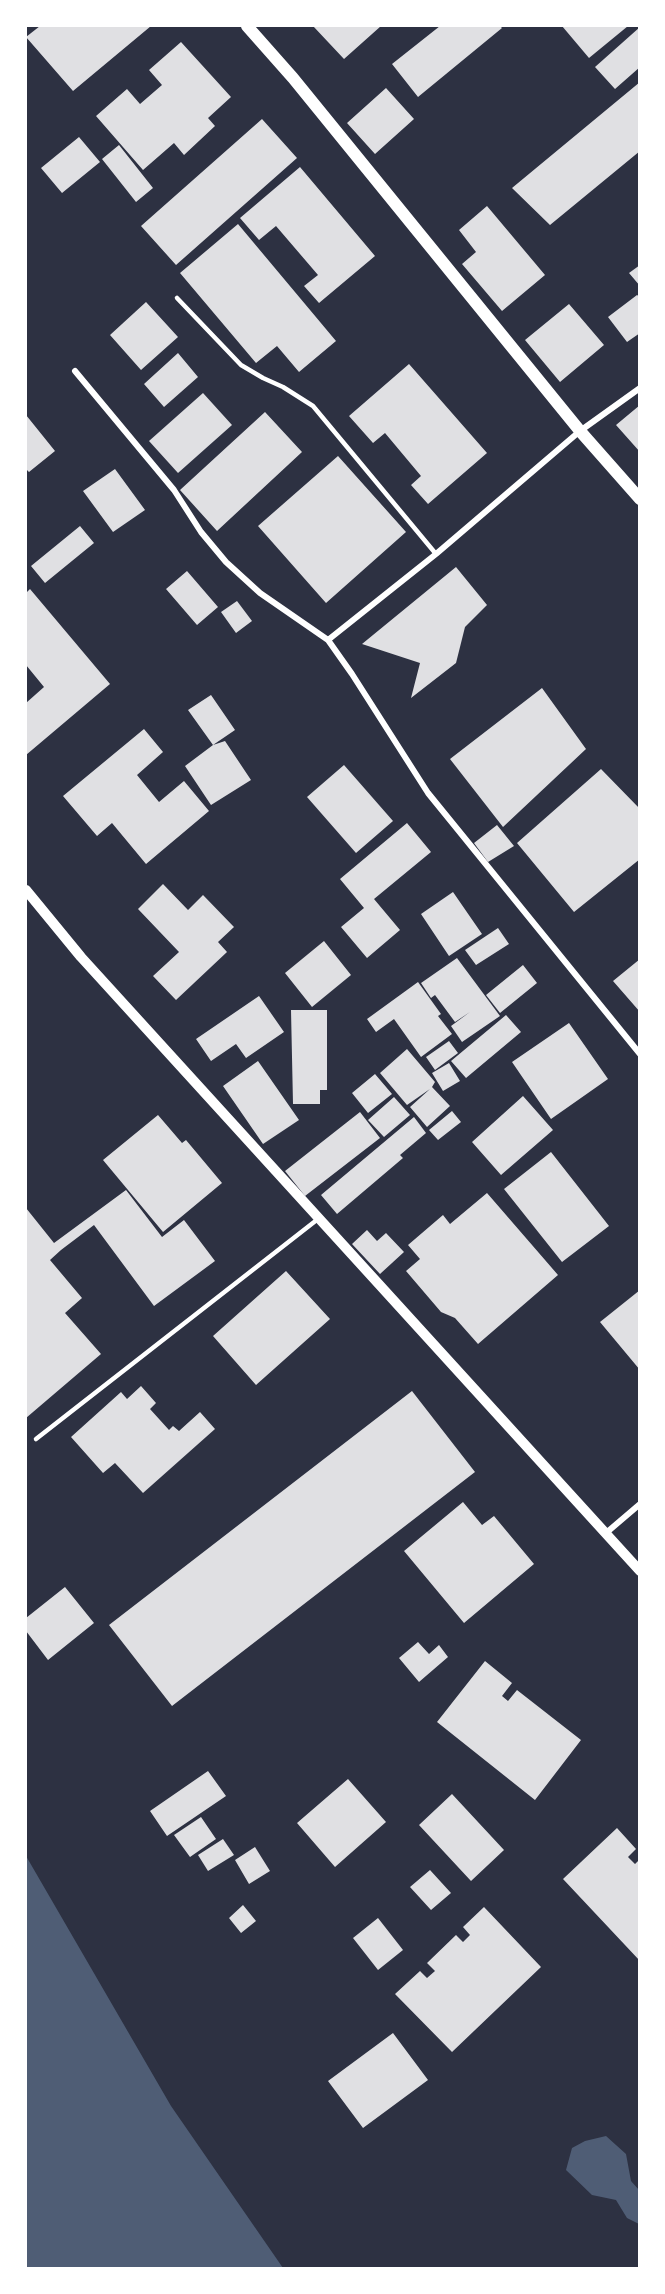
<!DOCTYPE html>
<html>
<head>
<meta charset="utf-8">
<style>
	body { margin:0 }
	#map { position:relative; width:665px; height:2294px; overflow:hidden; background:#2d3142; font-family:"Source Sans 3",sans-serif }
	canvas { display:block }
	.frame { position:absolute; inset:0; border:27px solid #fff; pointer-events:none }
</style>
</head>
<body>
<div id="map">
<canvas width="665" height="2294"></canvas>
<div class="frame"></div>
</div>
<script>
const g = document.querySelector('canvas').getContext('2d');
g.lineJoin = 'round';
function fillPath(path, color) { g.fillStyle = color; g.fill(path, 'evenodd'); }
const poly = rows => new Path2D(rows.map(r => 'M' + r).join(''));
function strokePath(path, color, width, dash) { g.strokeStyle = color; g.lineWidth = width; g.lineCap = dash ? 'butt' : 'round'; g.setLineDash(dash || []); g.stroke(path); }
const water = poly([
	[26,1856,171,2106,283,2268,26,2268],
	[606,2136,626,2154,631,2181,639,2190,639,2224,627,2218,616,2200,592,2195,566,2170,572,2148,585,2141]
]);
const building = poly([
	[40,26,151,26,73,91,26,37],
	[313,26,381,26,344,59],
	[440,26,500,26,502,28,418,97,392,64],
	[562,26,628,26,589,58],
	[640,27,640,67,615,89,595,67],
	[181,42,231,97,208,118,215,126,184,155,174,143,143,170,96,116,127,89,140,104,162,85,149,70],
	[640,82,640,151,550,225,512,188],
	[386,88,414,119,375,154,347,123],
	[262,119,297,158,176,265,141,226],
	[79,137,100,162,62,193,41,168],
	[119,145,153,188,136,202,102,159],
	[300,167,375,256,319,303,304,286,318,275,276,226,259,240,240,218],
	[487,206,545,275,502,311,462,264,476,252,459,230],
	[238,224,336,341,299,372,277,346,256,363,180,273],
	[640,265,640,286,629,273],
	[637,295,640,297,640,333,627,342,608,317],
	[146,302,178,337,141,370,110,335],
	[569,304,604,345,560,382,525,340],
	[178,353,198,377,164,407,144,384],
	[409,364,487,453,428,504,411,485,421,476,385,433,373,443,349,416],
	[203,393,232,425,178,473,149,441],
	[640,405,640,452,616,425],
	[265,412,302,452,217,531,180,490],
	[26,415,55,451,29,472,26,469],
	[338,456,406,532,326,603,258,526],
	[115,469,145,510,113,532,83,491],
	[80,526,94,543,45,583,31,566],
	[456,567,487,605,465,627,456,663,411,698,420,663,362,644],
	[187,571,218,607,197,625,166,589],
	[30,589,110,684,26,755,26,703,44,687,26,665,26,593],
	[237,601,252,621,236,633,221,612],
	[542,688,586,749,503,827,450,759],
	[211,695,235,730,213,745,188,710],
	[144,729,163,752,137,775,159,802,184,781,209,811,146,864,112,823,97,836,63,796],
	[225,741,251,780,211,805,185,766,213,745],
	[344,765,393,821,356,853,307,797],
	[601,769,640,809,640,859,574,912,517,843],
	[407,823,431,852,374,899,400,930,367,958,341,927,364,908,340,879],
	[497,825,514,846,488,862,474,843],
	[163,884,188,910,203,895,234,927,218,942,227,952,176,1000,153,976,179,952,138,909],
	[453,892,482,934,449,956,421,914],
	[498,928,509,944,476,965,465,950],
	[324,941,351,975,312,1007,285,973],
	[457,958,500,1016,462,1042,451,1026,470,1012,455,1022,435,995,431,998,421,983],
	[640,959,640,1012,613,981],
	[523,965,537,983,500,1013,486,995],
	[418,982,441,1014,438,1016,452,1034,421,1057,394,1019,376,1032,367,1019],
	[259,996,284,1032,246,1058,236,1044,211,1061,196,1039],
	[291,1010,327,1010,327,1090,320,1090,320,1104,293,1104],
	[506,1015,521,1032,466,1078,451,1061],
	[569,1023,608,1079,551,1119,512,1062],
	[449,1041,458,1053,435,1070,426,1057],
	[407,1049,435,1082,432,1087,450,1106,427,1127,410,1107,430,1089,407,1105,380,1073],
	[258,1061,299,1120,263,1144,223,1086],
	[449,1063,460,1081,443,1091,432,1073],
	[375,1074,392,1094,368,1113,352,1093],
	[523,1096,553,1130,501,1175,472,1142],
	[394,1097,410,1115,384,1137,368,1120],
	[452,1111,461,1122,438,1140,429,1130],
	[360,1112,380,1138,305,1196,285,1171],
	[158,1115,182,1143,186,1140,222,1183,163,1232,103,1160],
	[414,1117,426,1133,400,1155,403,1158,337,1214,321,1195],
	[551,1152,609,1226,562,1262,504,1189],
	[126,1190,162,1237,184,1220,215,1261,154,1306,94,1225,61,1250,50,1260,82,1298,65,1313,101,1354,26,1418,26,1208,54,1243],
	[487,1193,558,1275,478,1344,455,1318,441,1312,406,1271,420,1259,408,1245,443,1215,450,1224],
	[367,1230,377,1241,386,1233,404,1252,380,1274,352,1244],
	[286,1271,330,1319,256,1385,213,1336],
	[640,1290,640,1370,600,1322],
	[141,1386,156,1403,150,1409,169,1430,173,1426,179,1431,200,1412,215,1429,143,1493,115,1463,103,1473,71,1437,121,1392,127,1399],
	[412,1391,475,1472,172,1706,109,1625],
	[463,1502,482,1525,494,1516,534,1564,464,1623,404,1551],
	[65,1587,94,1623,48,1660,26,1631,26,1618],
	[418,1642,429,1654,439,1645,448,1657,419,1682,399,1658],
	[485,1661,512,1683,502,1696,508,1701,517,1690,581,1740,535,1800,437,1722],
	[208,1771,226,1796,167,1836,150,1811],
	[348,1779,386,1822,335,1867,297,1823],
	[452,1794,504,1850,471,1881,419,1825],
	[201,1817,216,1839,190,1857,174,1835],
	[617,1828,636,1849,628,1857,635,1864,640,1859,640,1961,563,1879],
	[223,1839,234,1855,208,1871,198,1855],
	[255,1847,270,1871,249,1884,235,1860],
	[430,1870,451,1893,431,1910,410,1887],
	[243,1905,256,1921,241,1933,229,1918],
	[484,1907,541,1967,452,2052,395,1994,420,1971,427,1978,435,1971,427,1963,456,1935,463,1942,470,1935,463,1927],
	[378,1918,403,1950,378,1970,353,1938],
	[393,2033,428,2080,363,2128,328,2081]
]);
const service = poly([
	[177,298,241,365,263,378,283,387,313,406,436,554],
	[36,1439,318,1219]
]);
const minor = poly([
	[75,371,174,490,201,532,226,562,260,593,328,640,352,674,428,793,640,1054],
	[328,640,436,554,580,431,640,388],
	[606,1533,640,1504]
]);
const tertiary = poly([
	[26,890,81,957,640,1571]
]);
const secondary = poly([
	[247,26,293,78,580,431,640,499]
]);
fillPath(water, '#4f5d75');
fillPath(building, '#e0e0e3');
strokePath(service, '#fff', 4.5);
strokePath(minor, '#fff', 6);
strokePath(tertiary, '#fff', 10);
strokePath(secondary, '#fff', 12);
</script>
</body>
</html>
